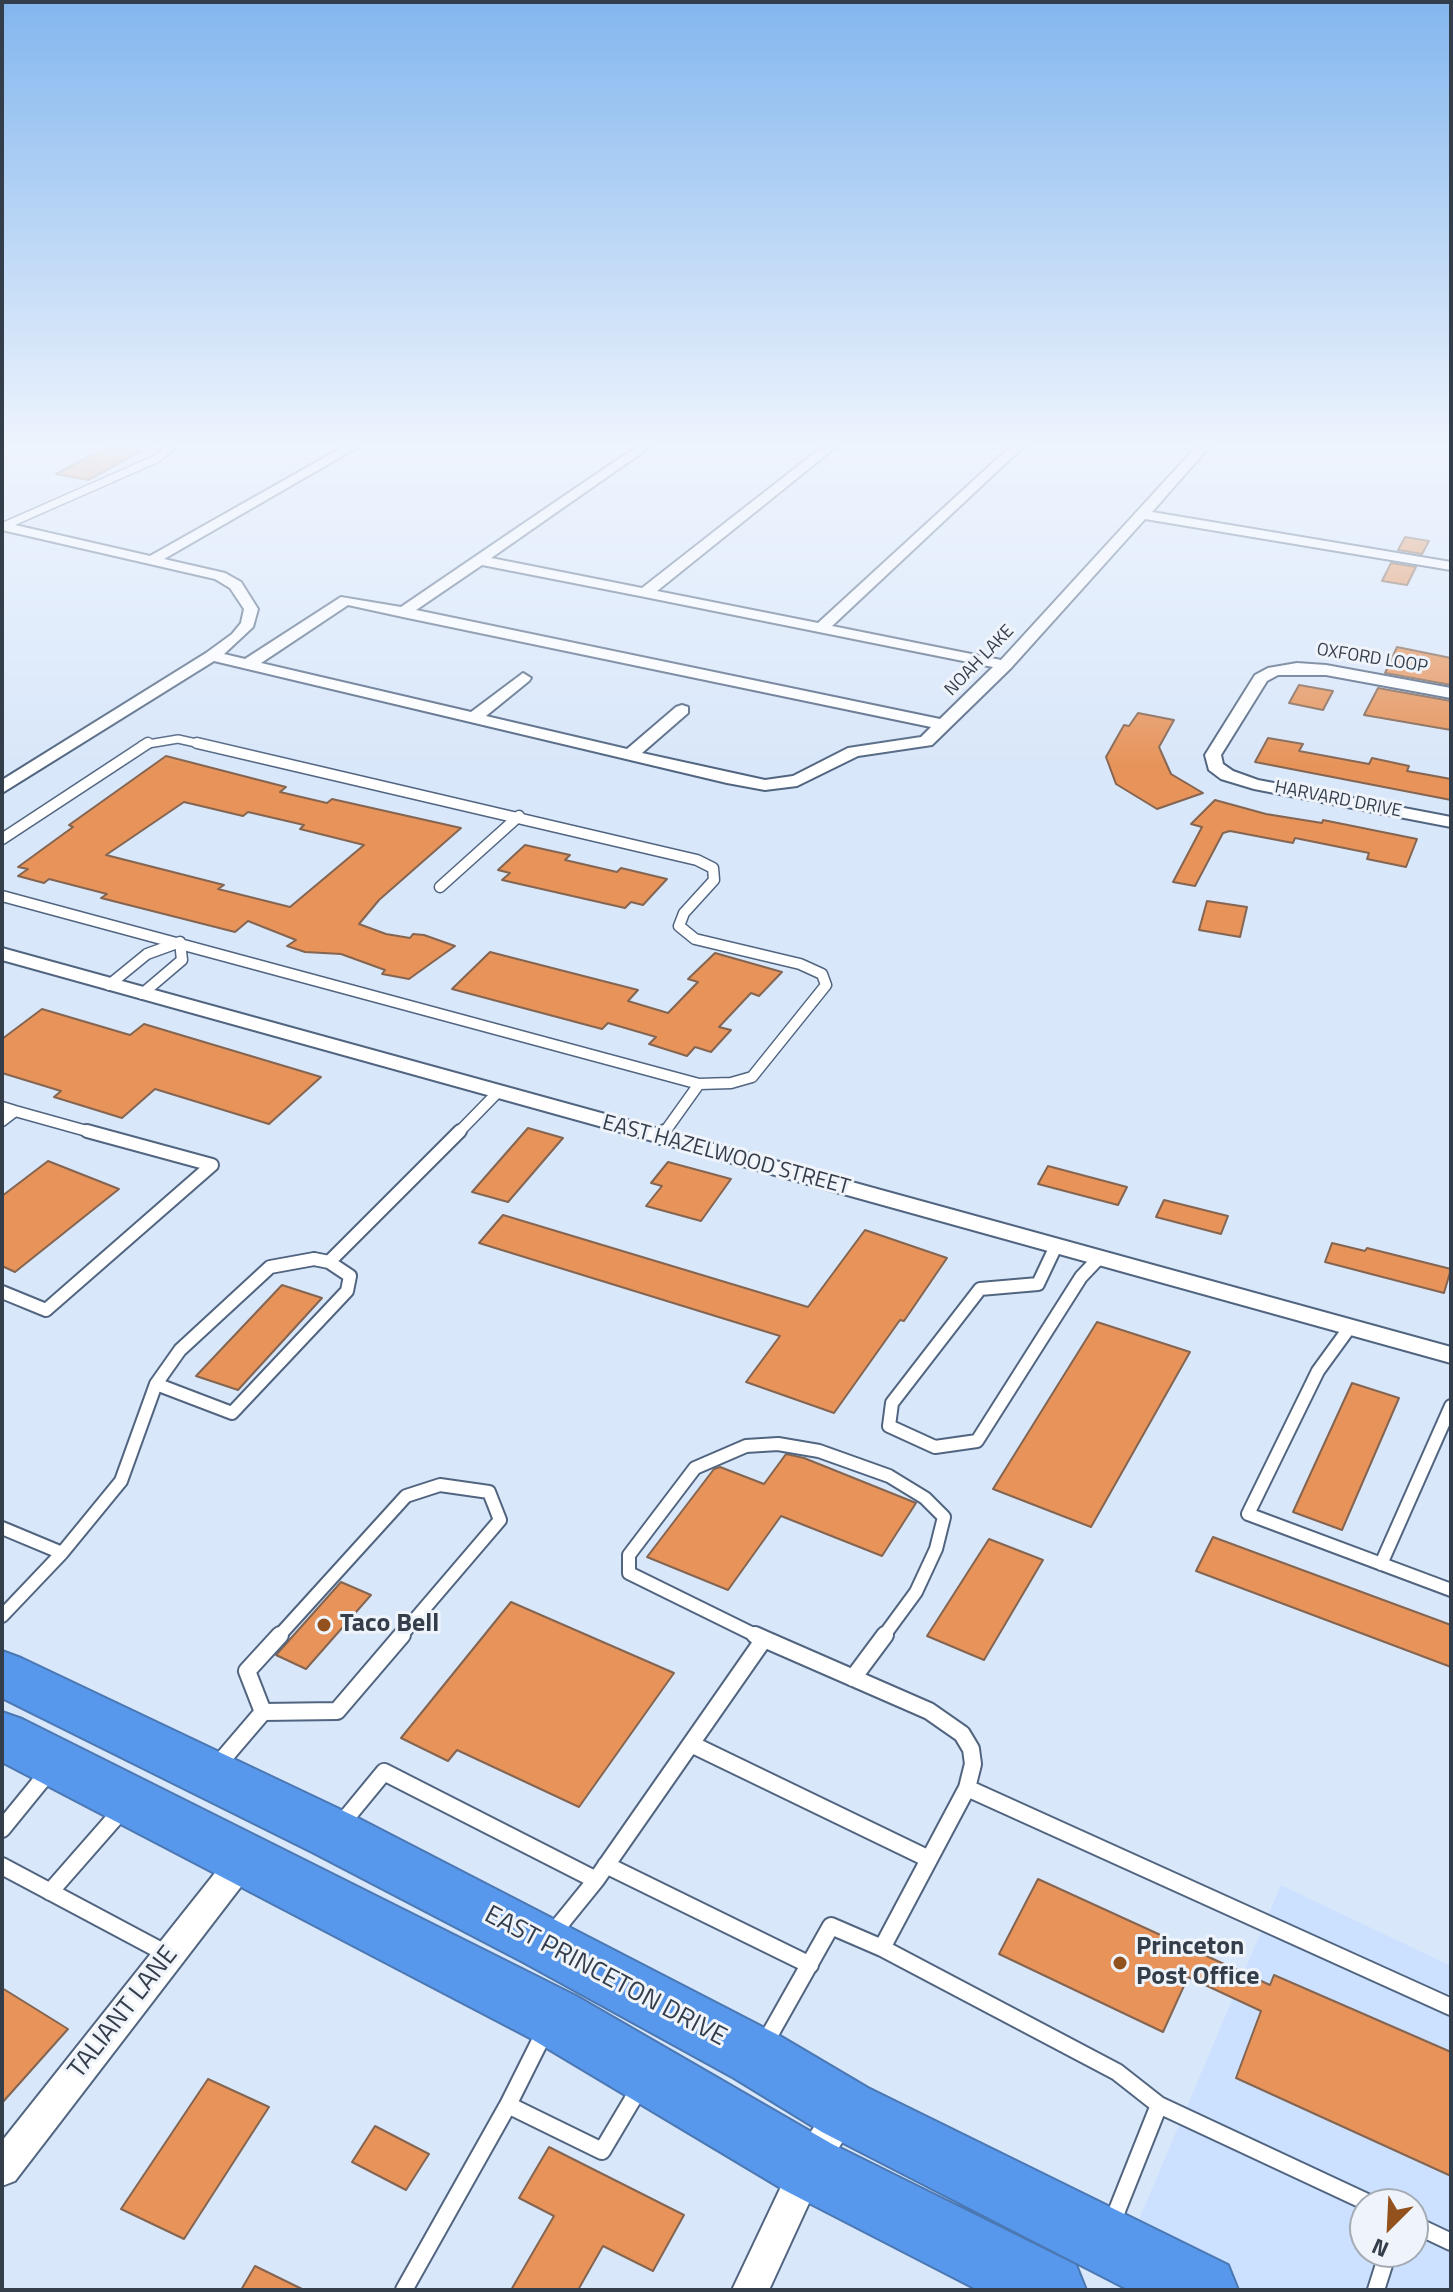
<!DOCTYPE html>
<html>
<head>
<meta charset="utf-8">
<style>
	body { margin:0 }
	#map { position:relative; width:1453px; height:2292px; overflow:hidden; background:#d9e7fa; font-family:"Titillium Web",sans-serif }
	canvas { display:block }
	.frame { position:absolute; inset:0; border:4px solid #343e4a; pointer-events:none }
	.north { position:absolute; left:1349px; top:2188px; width:80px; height:80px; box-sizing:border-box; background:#eff3fa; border:2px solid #a4abb4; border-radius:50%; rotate:204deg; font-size:22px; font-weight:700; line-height:32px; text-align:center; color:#343e4a }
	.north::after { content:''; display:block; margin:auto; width:28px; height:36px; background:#93511e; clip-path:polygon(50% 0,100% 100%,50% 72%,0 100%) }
</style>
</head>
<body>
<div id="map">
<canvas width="1453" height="2292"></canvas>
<div class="frame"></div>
<div class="north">N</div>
</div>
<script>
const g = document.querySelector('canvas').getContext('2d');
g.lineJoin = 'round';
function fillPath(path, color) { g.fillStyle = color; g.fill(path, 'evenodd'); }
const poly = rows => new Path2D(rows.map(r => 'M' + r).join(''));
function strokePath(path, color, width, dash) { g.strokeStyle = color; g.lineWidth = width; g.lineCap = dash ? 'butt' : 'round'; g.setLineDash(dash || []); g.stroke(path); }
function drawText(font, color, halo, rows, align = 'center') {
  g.font = font + ' "Titillium Web",sans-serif'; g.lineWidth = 6; g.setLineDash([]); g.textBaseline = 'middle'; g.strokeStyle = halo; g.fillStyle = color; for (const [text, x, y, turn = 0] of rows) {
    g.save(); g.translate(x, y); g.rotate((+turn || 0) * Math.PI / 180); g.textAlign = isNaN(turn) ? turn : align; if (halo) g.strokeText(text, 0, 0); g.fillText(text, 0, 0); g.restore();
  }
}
const built = poly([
	[1281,1885,1451,1966,1451,2290,1109,2290],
	[1365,2204,1413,2204,1413,2252,1365,2252]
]);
const building = poly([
	[107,447,149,447,88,480,56,474,107,447],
	[1405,537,1429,541,1422,554,1398,550,1405,537],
	[1391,563,1416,567,1407,585,1382,581,1391,563],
	[1397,647,1451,658,1451,685,1385,673,1397,647],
	[1299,685,1333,691,1323,710,1289,703,1299,685],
	[1378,688,1451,701,1451,730,1364,715,1378,688],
	[1138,713,1174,720,1159,747,1171,774,1203,793,1157,809,1116,784,1106,757,1124,725,1129,726,1138,713],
	[1268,738,1303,744,1299,751,1369,764,1372,758,1409,766,1407,771,1451,779,1451,800,1255,762,1268,738],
	[166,756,286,787,280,792,327,803,332,799,461,828,379,900,359,924,386,934,410,938,413,934,424,935,455,946,409,979,382,974,385,970,341,954,305,952,287,946,296,940,248,921,235,932,101,898,107,894,49,879,44,883,18,876,28,869,18,867,73,827,69,825,166,756],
	[184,802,243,816,248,812,304,825,300,829,364,845,290,907,218,889,224,885,106,855,184,802],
	[1215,800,1266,814,1322,823,1323,820,1417,839,1406,867,1367,859,1369,853,1295,838,1293,843,1230,831,1223,833,1195,886,1173,882,1202,827,1191,824,1215,800],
	[525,845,570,855,565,860,617,872,621,868,667,879,643,905,631,902,625,908,502,880,510,873,498,870,525,845],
	[1207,901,1247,907,1240,937,1199,930,1207,901],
	[490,952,638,990,628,1001,668,1013,698,982,688,979,715,953,782,972,759,996,751,993,719,1027,731,1030,711,1052,695,1047,687,1056,649,1044,656,1037,608,1023,602,1029,452,989,490,952],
	[42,1009,130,1035,144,1024,321,1077,269,1124,155,1089,122,1118,54,1097,61,1091,2,1073,2,1039,42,1009],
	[528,1128,563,1138,508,1202,472,1192,528,1128],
	[48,1161,119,1189,15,1272,2,1266,2,1196,48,1161],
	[668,1162,731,1179,701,1221,646,1206,662,1186,651,1183,668,1162],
	[1048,1166,1127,1187,1118,1205,1038,1184,1048,1166],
	[1164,1200,1228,1216,1221,1234,1156,1217,1164,1200],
	[503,1215,808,1307,865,1230,947,1258,904,1321,900,1320,834,1413,746,1382,780,1336,479,1243,503,1215],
	[1332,1243,1365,1251,1367,1248,1451,1269,1444,1293,1325,1262,1332,1243],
	[282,1285,322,1298,238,1390,196,1376,282,1285],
	[1097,1322,1190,1352,1091,1527,993,1489,1097,1322],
	[1352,1383,1399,1398,1342,1530,1293,1512,1352,1383],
	[786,1454,804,1458,916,1503,882,1556,781,1516,728,1590,647,1557,714,1469,720,1467,764,1484,786,1454],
	[1213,1537,1451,1625,1451,1667,1196,1571,1213,1537],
	[989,1539,1043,1560,984,1660,927,1636,989,1539],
	[341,1582,371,1595,306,1669,276,1655,341,1582],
	[511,1602,674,1673,579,1807,457,1750,448,1761,401,1738,511,1602],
	[1038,1879,1270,1985,1274,1975,1451,2052,1451,2176,1236,2078,1261,2011,1188,1977,1163,2032,999,1954,1038,1879],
	[2,1988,68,2029,2,2103,2,1988],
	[208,2079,269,2107,184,2239,121,2209,208,2079],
	[375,2126,429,2154,406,2190,352,2162,375,2126],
	[549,2147,684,2215,653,2271,603,2246,578,2290,511,2290,554,2216,519,2198,549,2147],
	[255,2266,304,2290,241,2290,255,2266]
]);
const laneFar3 = poly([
	[4,526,156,459,171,447],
	[142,745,178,739,205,745]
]);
const laneFar2 = poly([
	[2,839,148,743],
	[440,887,519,816],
	[2,896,699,1084,731,1083,752,1077,826,985,822,974,800,964,695,939,679,926,684,913,714,880,713,868,697,860,197,743],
	[109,985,147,954,180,942,182,960,142,994],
	[2,1107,15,1111,2,1121],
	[15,1111,94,1133],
	[458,1133,497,1093],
	[664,1133,699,1084]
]);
const laneFar1 = poly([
	[660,1138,665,1131],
	[1056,1246,1038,1284,980,1289,892,1403,889,1426,935,1447,977,1441,1081,1277,1099,1258],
	[314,1259,329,1262,350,1276,347,1291,232,1413,156,1384,180,1350,270,1267,314,1259],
	[329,1262,460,1131],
	[2,1292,46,1310,212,1165,87,1131],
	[1350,1327,1318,1371,1248,1514,1451,1590],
	[2,1528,62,1553,2,1616],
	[62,1553,121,1481,156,1384],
	[1381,1564,1451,1406],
	[278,1637,406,1496,440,1485,489,1492,500,1520,400,1637],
	[759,1637,629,1573,629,1555,695,1468,746,1446,778,1444,819,1451,889,1476,925,1498,944,1517,936,1549,916,1592,883,1637]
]);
const lane = poly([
	[755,1635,764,1639],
	[853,1678,885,1635],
	[263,1712,247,1671,280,1635],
	[263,1712,337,1711,402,1635],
	[691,1744,929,1859],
	[216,1767,263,1712],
	[342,1823,384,1772,596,1880],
	[2,1829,50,1770],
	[606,1865,810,1965],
	[2,1866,169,1955],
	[50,1892,121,1811],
	[553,1933,596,1880,764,1639,929,1711,962,1734,971,1749,973,1764,967,1788],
	[882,1948,967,1788,1451,2007],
	[765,2043,831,1926,882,1948,1117,2072,1159,2105,1371,2204],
	[508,2105,602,2151,640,2087],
	[1112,2223,1159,2105],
	[1413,2224,1451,2242],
	[404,2290,508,2105,545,2031],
	[1376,2290,1388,2252]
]);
const street = poly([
	[343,447,358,447,164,559,225,573,241,582,258,609,253,627,224,654,245,659,341,597,401,607,636,447,650,447,491,558,642,588,822,447,836,447,657,591,818,623,1010,447,1023,447,832,626,1001,660,1196,447,1209,447,1152,512,1451,562,1451,570,1145,519,1011,668,932,745,858,756,797,786,765,790,727,783,214,661,2,793,2,780,206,653,232,634,241,623,244,609,230,588,215,579,2,530,2,522,150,556,343,447],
	[482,565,645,597,993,667,940,719,416,610,482,565],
	[348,605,403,617,931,727,921,737,848,748,793,776,765,780,642,753,688,713,688,707,682,705,676,707,627,749,486,716,529,681,531,678,523,673,471,712,261,663,348,605],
	[1297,663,1326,665,1451,688,1451,698,1326,675,1278,675,1267,681,1221,755,1223,764,1233,771,1258,780,1451,817,1451,827,1254,789,1221,779,1209,770,1205,755,1255,675,1268,668,1297,663],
	[2,948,1451,1347,1451,1363,2,960,2,948],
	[245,1845,256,1849,261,1858,256,1867,15,2181,2,2186,2,2141,234,1849,245,1845],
	[844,2095,856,2099,861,2111,820,2179,769,2290,732,2290,796,2155,832,2099,844,2095]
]);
const highway = poly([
	[2,1651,21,1658,354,1816,780,2036,868,2088,1228,2265,1238,2290,1129,2290,822,2132,734,2078,523,1962,312,1852,2,1698,2,1651],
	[2,1712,22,1719,576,1996,832,2144,1076,2265,1086,2290,978,2290,784,2190,530,2038,2,1762,2,1712]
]);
const markers = [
	[324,1625,8,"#93511e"],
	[1120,1963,8,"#93511e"]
];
const farStreetnames = [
	["OXFORD LOOP",1372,659,9],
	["NOAH LAKE",980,661,-46],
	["HARVARD DRIVE",1338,800,11]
];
const streetNames = [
	["EAST HAZELWOOD STREET",726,1156,15]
];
const nearPoinames = [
	["Taco Bell",340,1625],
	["Princeton",1136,1948],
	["Post Office",1136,1978]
];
const nearStreetnames = [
	["EAST PRINCETON DRIVE",605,1977,28],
	["TALIANT LANE",124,2013,-52]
];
fillPath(built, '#cbe1ff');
fillPath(building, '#e79359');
strokePath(building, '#846551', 2);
strokePath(laneFar3, '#516580', 10);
strokePath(laneFar2, '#516580', 13);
strokePath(laneFar1, '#516580', 16);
strokePath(lane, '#516580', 20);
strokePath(street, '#516580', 4);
strokePath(highway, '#4b78b3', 4);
strokePath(laneFar3, '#fff', 7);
strokePath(laneFar2, '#fff', 10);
strokePath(laneFar1, '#fff', 12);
strokePath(lane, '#fff', 16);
fillPath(street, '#fff');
fillPath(highway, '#5898ec');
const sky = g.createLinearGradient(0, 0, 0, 768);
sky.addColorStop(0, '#83b6ee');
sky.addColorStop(0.58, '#eef4fd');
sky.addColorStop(1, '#eef4fd00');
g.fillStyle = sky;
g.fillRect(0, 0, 1453, 768);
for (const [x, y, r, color] of markers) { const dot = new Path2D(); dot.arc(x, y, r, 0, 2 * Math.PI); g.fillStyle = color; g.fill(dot); strokePath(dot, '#eff3fa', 3); }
drawText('18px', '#343e4a', '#eff3fa', farStreetnames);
drawText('22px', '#343e4a', '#eff3fa', streetNames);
drawText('bold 26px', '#343e4a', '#eff3fa', nearPoinames, 'left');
drawText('26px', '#343e4a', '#eff3fa', nearStreetnames);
</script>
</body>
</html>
